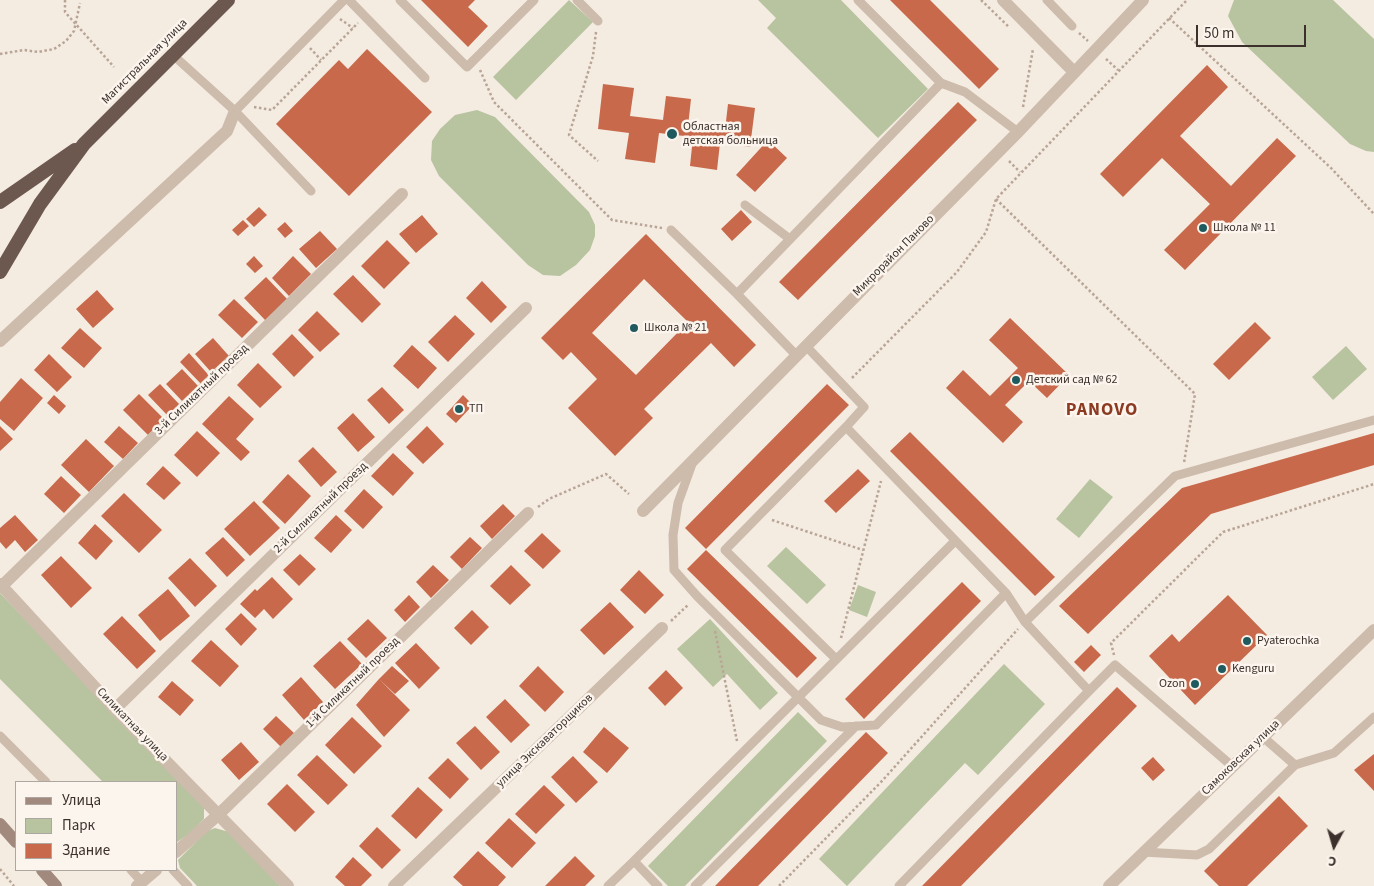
<!DOCTYPE html>
<html>
<head>
<meta charset="utf-8">
<style>
	body { margin:0 }
	#map { position:relative; width:1374px; height:886px; overflow:hidden; background:#f4ebe1; font-family:"Source Sans 3",sans-serif }
	canvas { display:block }
	.legend { position:absolute; left:15px; top:781px; width:162px; height:90px; box-sizing:border-box; background:#fbf5ee; border:1px solid #aea6a0; margin:0; padding:6px 9px; list-style:none; font-size:15px; color:#3b302b }
	.legend li { display:flex; align-items:center; gap:10px; height:25px }
	.legend b { width:25px; border:1px solid #aea6a0 }
	.north { position:absolute; left:1309px; top:821px; width:50px; height:50px; -webkit-text-stroke:4px #fbf5ee; paint-order:stroke; rotate:186deg; font-size:14px; font-weight:700; line-height:20px; text-align:center; color:#3b302b }
	.north::after { content:''; display:block; margin:auto; width:18px; height:22px; background:#3b302b; clip-path:polygon(50% 0,100% 100%,50% 72%,0 100%) }
	.scale { position:absolute; left:1196px; top:25px; width:110px; height:22px; box-sizing:border-box; border:2px solid #3b302b; border-top:0; padding-left:6px; font-size:15px; line-height:18px; white-space:nowrap; color:#3b302b; -webkit-text-stroke:4px #fbf5ee; paint-order:stroke }
</style>
</head>
<body>
<div id="map">
<canvas width="1374" height="886"></canvas>
<ul class="legend">
<li><b style="height:6px;background:#a18a7d"></b>Улица</li>
<li><b style="height:14px;background:#b8c4a0"></b>Парк</li>
<li><b style="height:14px;background:#c8694b"></b>Здание</li>
</ul>
<div class="north">С</div>
<div class="scale">50 m</div>
</div>
<script>
const g = document.querySelector('canvas').getContext('2d');
g.lineJoin = 'round';
function fillPath(path, color) { g.fillStyle = color; g.fill(path, 'evenodd'); }
const poly = rows => new Path2D(rows.map(r => 'M' + r).join(''));
function strokePath(path, color, width, dash) { g.strokeStyle = color; g.lineWidth = width; g.lineCap = dash ? 'butt' : 'round'; g.setLineDash(dash || []); g.stroke(path); }
function drawText(font, color, halo, rows, align = 'center') {
  g.font = font + ' "Source Sans 3",sans-serif'; g.lineWidth = 5; g.setLineDash([]); g.textBaseline = 'middle'; g.strokeStyle = halo; g.fillStyle = color; for (const [text, x, y, turn = 0] of rows) {
    g.save(); g.translate(x, y); g.rotate((+turn || 0) * Math.PI / 180); g.textAlign = isNaN(turn) ? turn : align; if (halo) g.strokeText(text, 0, 0); g.fillText(text, 0, 0); g.restore();
  }
}
const green = poly([
	[569,0,593,22,516,100,493,77],
	[758,0,841,0,928,89,878,138,767,28,776,18],
	[1234,0,1333,0,1374,39,1374,152,1366,151,1350,144,1242,42,1228,16],
	[477,110,495,117,589,212,595,225,595,236,590,250,576,265,560,276,543,275,528,265,439,176,431,160,432,141,440,129,455,115],
	[1346,346,1367,369,1333,400,1312,377],
	[1090,479,1113,497,1079,538,1056,519],
	[786,547,826,585,807,604,767,566],
	[858,585,876,592,867,617,849,610],
	[0,593,204,807,204,819,190,833,176,843,176,782,103,782,0,679],
	[710,619,778,693,760,710,727,674,713,687,677,649],
	[1004,664,1045,704,978,775,965,763,847,886,819,859],
	[798,712,827,741,685,886,668,886,648,866],
	[215,828,229,832,280,886,197,886,180,868,178,860,207,831]
]);
const building = poly([
	[421,0,475,0,468,7,488,26,468,47],
	[890,0,930,0,999,69,979,89],
	[367,49,432,112,349,196,276,124,339,60,348,69],
	[1207,65,1228,87,1180,136,1231,186,1277,138,1296,156,1185,270,1164,250,1210,204,1162,158,1123,197,1100,174],
	[603,84,634,88,630,116,663,120,666,96,691,99,688,126,725,130,728,104,755,108,750,147,720,143,717,170,690,166,693,137,659,133,655,163,625,159,629,133,598,129],
	[958,102,977,120,798,300,779,282],
	[768,140,787,158,755,192,736,175],
	[259,207,267,215,254,227,246,219],
	[741,210,752,222,732,241,721,229],
	[422,215,438,234,416,253,399,234],
	[243,220,249,226,238,236,232,230],
	[285,222,293,231,285,238,277,229],
	[320,231,337,249,316,268,299,249],
	[646,234,756,345,734,367,711,343,644,409,653,418,615,456,568,408,597,379,571,352,563,360,541,338],
	[644,279,688,322,636,375,592,333],
	[387,240,410,263,384,289,361,266],
	[254,256,263,266,255,273,246,264],
	[293,256,311,274,289,296,272,278],
	[353,275,381,304,362,323,333,294],
	[266,277,288,300,266,321,244,298],
	[482,281,507,307,491,323,466,298],
	[97,290,114,309,93,328,76,309],
	[234,299,258,322,242,338,218,315],
	[317,311,340,334,320,352,298,330],
	[455,315,475,334,448,362,428,342],
	[1010,318,1069,375,1047,398,1029,381,1005,405,1023,422,1003,443,946,388,963,370,990,396,1018,368,989,340],
	[1255,322,1271,338,1229,380,1213,364],
	[80,328,102,348,84,368,61,348],
	[292,334,314,357,294,377,272,354],
	[213,338,229,356,211,372,195,354],
	[412,345,437,368,418,389,393,366],
	[189,353,213,380,202,385,180,362],
	[49,354,72,377,57,392,34,370],
	[258,363,282,387,260,408,237,385],
	[182,369,198,386,182,401,166,384],
	[21,378,43,398,14,431,0,419,0,402],
	[160,384,180,405,168,416,148,395],
	[827,384,849,405,706,549,685,528],
	[382,387,404,410,389,424,367,400],
	[139,394,164,419,148,435,123,410],
	[54,395,66,406,59,414,47,403],
	[463,395,473,405,456,423,446,414],
	[229,396,254,419,236,439,250,452,241,461,202,424],
	[353,413,375,437,358,452,337,428],
	[0,426,13,439,0,451],
	[119,426,138,443,123,459,104,442],
	[427,426,444,444,423,464,406,447],
	[197,431,220,453,197,477,174,455],
	[910,432,1055,577,1035,596,890,451],
	[1374,433,1374,465,1211,514,1088,634,1059,606,1182,488],
	[86,439,114,466,89,492,61,465],
	[313,447,337,472,321,487,298,461],
	[393,453,414,473,393,496,371,476],
	[163,466,181,483,164,500,146,484],
	[858,469,870,481,836,513,824,501],
	[288,474,311,496,285,524,262,502],
	[61,476,81,495,64,513,44,494],
	[364,489,383,507,363,529,344,511],
	[124,493,162,530,139,553,101,516],
	[254,501,280,528,250,556,224,529],
	[503,504,515,516,492,539,480,526],
	[15,515,38,540,25,552,15,540,6,549,0,542,0,528],
	[336,515,352,530,331,553,314,538],
	[95,524,113,541,96,560,78,543],
	[542,533,561,551,543,569,524,551],
	[223,537,245,560,227,577,205,553],
	[470,537,482,548,462,569,450,557],
	[706,550,817,658,797,678,687,569],
	[300,554,316,569,299,586,283,570],
	[61,556,92,588,71,608,41,575],
	[190,558,217,586,195,607,168,578],
	[433,565,449,580,431,598,416,582],
	[511,565,531,585,510,605,490,586],
	[639,570,664,595,645,614,620,590],
	[272,577,293,599,273,619,264,609,255,618,240,604,255,589,257,591],
	[962,582,981,601,864,719,845,699],
	[168,589,190,616,160,641,138,615],
	[409,595,420,607,405,622,394,610],
	[1228,595,1267,635,1195,705,1149,656,1172,634,1179,642],
	[610,602,634,627,604,655,580,630],
	[472,610,489,627,471,645,454,628],
	[241,613,257,629,241,646,225,629],
	[122,616,156,651,137,669,103,634],
	[368,619,387,638,366,658,347,639],
	[211,640,239,666,220,687,191,661],
	[340,641,362,664,335,689,313,666],
	[416,643,440,668,419,689,395,663],
	[1091,645,1101,655,1084,672,1074,662],
	[392,666,409,681,395,694,379,679],
	[538,666,564,692,545,712,519,686],
	[666,670,683,688,665,706,648,688],
	[301,677,323,702,304,720,282,695],
	[379,679,410,710,384,737,356,705],
	[172,681,194,700,180,716,158,697],
	[1117,687,1137,706,961,886,922,886],
	[505,699,530,725,511,743,486,717],
	[276,716,295,734,282,748,263,729],
	[352,717,382,746,354,774,325,745],
	[475,726,500,752,481,770,456,743],
	[604,727,629,748,607,773,583,752],
	[866,732,888,753,758,886,715,886],
	[241,742,259,762,239,780,221,760],
	[1374,754,1374,791,1354,770],
	[317,755,348,785,328,805,297,775],
	[573,756,598,782,576,803,551,777],
	[1153,757,1165,770,1153,781,1141,768],
	[448,758,469,779,450,799,428,778],
	[287,784,315,812,295,832,267,804],
	[544,785,565,805,536,834,515,814],
	[418,787,443,810,416,839,391,816],
	[1279,796,1308,826,1247,886,1219,886,1204,871],
	[509,818,536,843,512,868,485,843],
	[377,827,401,850,382,869,359,846],
	[478,851,506,877,498,886,463,886,453,877],
	[575,856,595,876,585,886,545,886],
	[353,857,372,875,361,886,345,886,335,877]
]);
const path = poly([
	[65,0,65,12,114,67],
	[981,0,1009,27],
	[1169,18,1331,168,1374,214],
	[340,19,353,28],
	[596,32,593,56,569,135,598,161],
	[1079,33,1088,41],
	[310,48,321,60],
	[0,54,24,50,38,52,54,49,66,41,74,31,80,3],
	[1106,59,1118,70],
	[480,70,494,102,612,220,662,228],
	[254,107,272,110,358,23],
	[1023,107,1033,49],
	[1009,161,1020,172],
	[996,199,1195,394,1184,463],
	[852,378,957,272,986,232,996,199,1187,0],
	[538,507,549,499,606,474,629,494],
	[772,520,863,550],
	[671,621,689,604],
	[715,631,737,741],
	[841,638,881,481],
	[1114,655,1111,643,1223,532,1374,484],
	[0,869,14,886],
	[779,886,882,781,1018,629]
]);
const service = poly([
	[349,0,425,78],
	[400,0,467,67,534,0],
	[577,0,598,21],
	[858,0,941,83,965,92,1018,132],
	[1047,0,1072,26],
	[173,55,235,111,311,191],
	[235,111,344,0],
	[745,205,790,239],
	[671,230,737,294],
	[806,346,864,407,846,427,1006,593,1025,622,1089,691,1115,665,1232,766],
	[796,355,737,294,941,83],
	[692,464,678,503,673,535,674,570,697,596,821,720,842,727,876,725,1006,593],
	[1025,622,1175,476,1374,420],
	[835,658,725,550,846,427],
	[0,736,46,782],
	[1263,737,1295,765],
	[1143,852,1197,855,1209,849,1295,765,1334,753,1374,717],
	[634,861,955,541],
	[131,870,142,882],
	[173,870,188,886],
	[608,886,634,861,658,886],
	[695,886,856,726],
	[899,886,1089,691]
]);
const minor = poly([
	[1003,0,1074,72],
	[0,341,227,131,235,111],
	[643,511,1018,132,1143,0],
	[0,584,115,709,288,886],
	[2,586,402,194],
	[115,709,526,308],
	[176,852,218,815,528,513],
	[137,886,156,870],
	[394,886,662,628]
]);
const tertiary = poly([
	[1109,886,1374,630]
]);
const secondary = poly([
	[0,824,16,842],
	[42,870,56,886]
]);
const trunk = poly([
	[0,202,75,150],
	[0,272,40,204,84,144,228,0]
]);
const markers = [
	[672,134,6,"#1f5a5e"],
	[1203,228,5,"#1f5a5e"],
	[634,328,5,"#1f5a5e"],
	[1016,380,5,"#1f5a5e"],
	[459,409,5,"#1f5a5e"],
	[1247,641,5,"#1f5a5e"],
	[1222,669,5,"#1f5a5e"],
	[1195,684,5,"#1f5a5e"]
];
const streetNames = [
	["Магистральная улица",145,62,-45],
	["Микрорайон Паново",894,256,-45],
	["3-й Силикатный проезд",202,390,-44],
	["2-й Силикатный проезд",321,508,-44],
	["1-й Силикатный проезд",353,683,-44],
	["Силикатная улица",132,725,46],
	["улица Экскаваторщиков",545,741,-44],
	["Самоковская улица",1241,758,-44]
];
const poiNames = [
	["Областная",683,127],
	["детская больница",683,141],
	["Школа № 11",1213,228],
	["Школа № 21",644,328],
	["Детский сад № 62",1026,380],
	["ТП",469,409],
	["Pyaterochka",1257,641],
	["Kenguru",1232,669],
	["Ozon",1185,684,"right"]
];
const districtNames = [
	["PANOVO",1102,411]
];
fillPath(green, '#b8c4a0');
fillPath(building, '#c8694b');
strokePath(path, '#b9a596', 2.5, [2.5, 2.5]);
strokePath(service, '#cdbbac', 9);
strokePath(minor, '#cdbbac', 12);
strokePath(tertiary, '#cdbbac', 12);
strokePath(secondary, '#a18a7d', 12);
strokePath(trunk, '#6c584f', 14);
for (const [x, y, r, color] of markers) { const dot = new Path2D(); dot.arc(x, y, r, 0, 2 * Math.PI); g.fillStyle = color; g.fill(dot); strokePath(dot, '#fbf5ee', 2); }
drawText('12px', '#3b302b', '#fbf5ee', streetNames);
drawText('12px', '#3b302b', '#fbf5ee', poiNames, 'left');
g.letterSpacing = '1px';
drawText('bold 18px', '#8c3b22', '#fbf5ee', districtNames);
g.letterSpacing = '0px';
</script>
</body>
</html>
